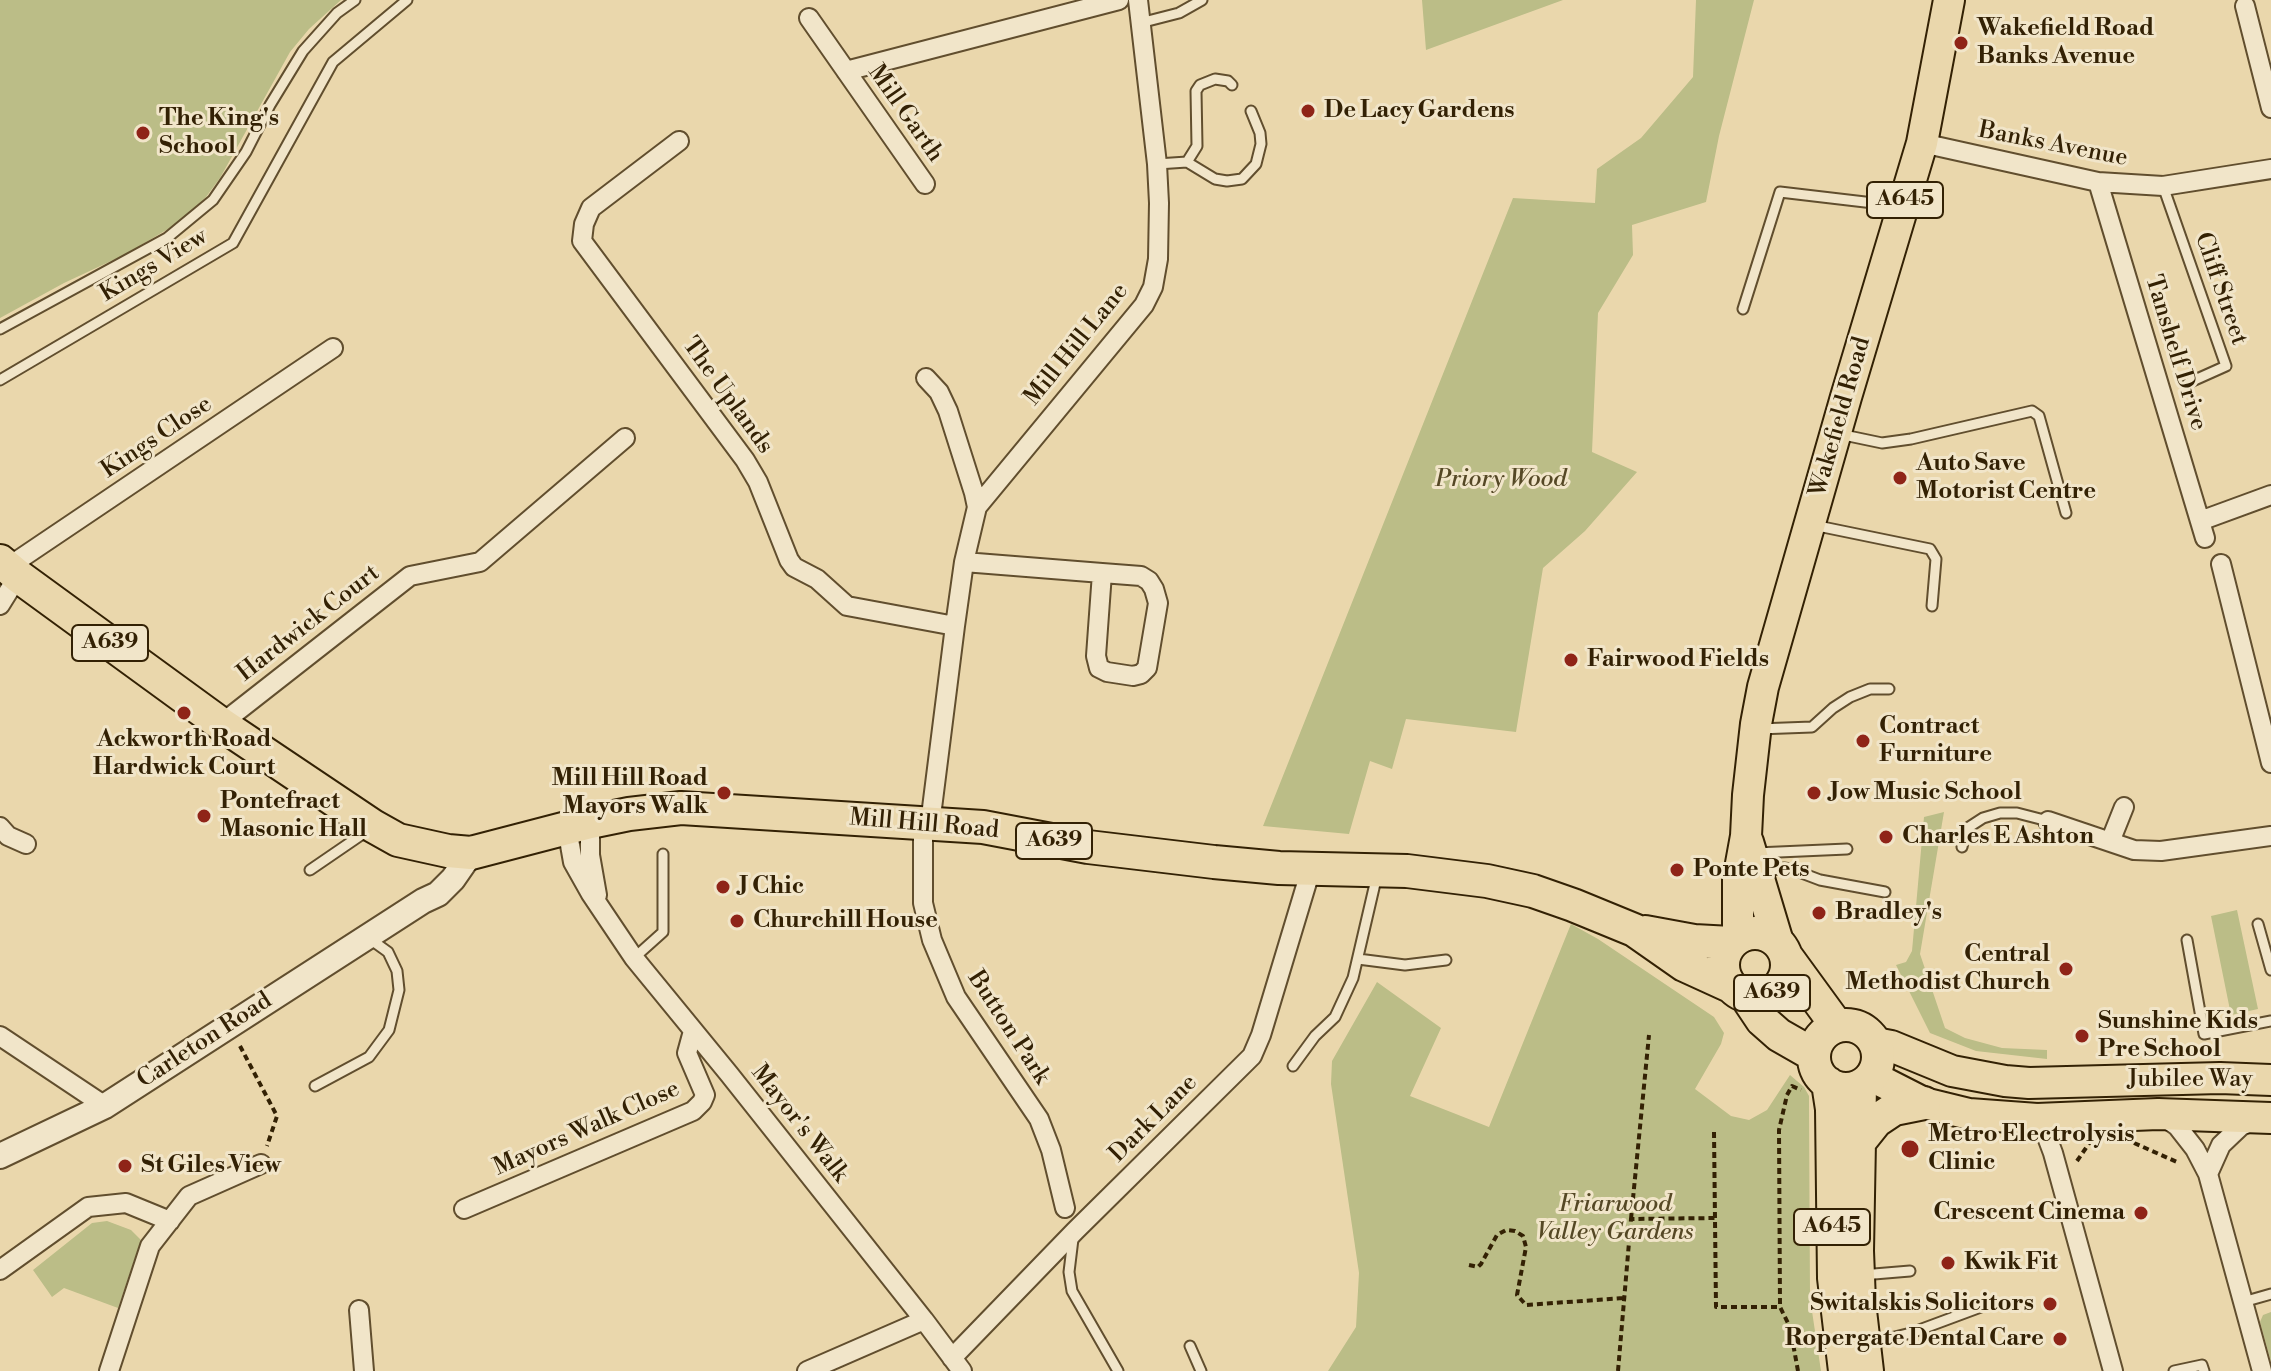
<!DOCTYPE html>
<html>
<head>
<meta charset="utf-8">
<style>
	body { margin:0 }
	canvas { display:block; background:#ead7ac }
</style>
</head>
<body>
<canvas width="2271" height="1371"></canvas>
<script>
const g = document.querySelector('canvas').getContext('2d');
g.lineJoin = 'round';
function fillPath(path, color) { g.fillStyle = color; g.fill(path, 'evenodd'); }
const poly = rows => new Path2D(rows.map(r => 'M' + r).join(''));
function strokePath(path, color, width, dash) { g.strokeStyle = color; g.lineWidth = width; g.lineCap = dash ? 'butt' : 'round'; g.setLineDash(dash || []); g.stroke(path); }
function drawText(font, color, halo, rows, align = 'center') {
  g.font = font + ' "Libre Bodoni",serif'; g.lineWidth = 6; g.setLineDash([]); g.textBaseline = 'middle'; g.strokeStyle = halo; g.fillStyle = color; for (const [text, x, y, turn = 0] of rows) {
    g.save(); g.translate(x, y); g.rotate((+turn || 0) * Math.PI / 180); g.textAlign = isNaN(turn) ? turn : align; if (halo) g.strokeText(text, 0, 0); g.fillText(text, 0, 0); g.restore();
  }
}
const green = poly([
	[0,0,341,0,309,29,290,52,220,178,206,197,190,213,173,226,126,254,64,283,0,318],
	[1422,0,1563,0,1426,50],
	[1696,0,1754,0,1719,136,1706,202,1632,225,1633,255,1598,313,1592,452,1637,472,1585,531,1543,568,1516,732,1406,719,1392,769,1370,761,1349,834,1263,826,1513,198,1595,203,1597,169,1641,138,1693,77],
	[1944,812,1920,954,1945,1028,1965,1038,2002,1048,2047,1050,2047,1059,1976,1051,1930,1033,1896,965,1906,962,1912,951,1924,817],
	[2237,910,2258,1009,2231,1015,2211,916],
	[1571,924,1598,939,1714,1017,1724,1033,1721,1044,1695,1089,1731,1116,1749,1120,1767,1110,1790,1075,1804,1087,1809,1096,1809,1104,1810,1298,1821,1371,1328,1371,1356,1327,1359,1273,1331,1084,1332,1061,1377,982,1441,1028,1410,1096,1489,1127],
	[107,1221,131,1230,141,1240,118,1308,64,1288,52,1297,33,1270,92,1223],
	[2271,1312,2271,1362,2260,1322,2263,1315]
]);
const path = poly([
	[240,1046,277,1116,267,1146],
	[1714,1132,1716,1307,1780,1307],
	[2134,1143,2177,1162],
	[2077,1161,2090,1142],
	[1631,1219,1649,1035],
	[1469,1265,1478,1267,1481,1264,1497,1235,1506,1230,1515,1231,1523,1236,1526,1247,1517,1295,1526,1305,1624,1298],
	[1618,1371,1631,1219,1716,1218],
	[1798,1371,1790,1327,1780,1307,1779,1130,1787,1095,1792,1086,1801,1090]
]);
const service = poly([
	[1140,23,1179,13,1202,0],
	[1187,162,1197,146,1196,91,1200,85,1215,79,1228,81,1232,85],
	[1157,164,1187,162,1215,179,1227,181,1242,179,1256,164,1261,144,1260,133,1251,111],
	[2163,186,2226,366,2188,383],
	[1743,309,1780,192,1899,206],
	[0,329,167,238,213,200,246,152,270,105,303,51,337,13,355,0],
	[0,380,233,243,333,62,407,0],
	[1839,434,1882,443,1911,439,2032,411,2039,416,2066,513],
	[1813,525,1930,549,1936,559,1932,606],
	[1758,729,1812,727,1833,708,1850,697,1870,689,1889,689],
	[1962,847,1966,829,1983,818,2000,813,2017,813,2048,821],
	[1756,853,1847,849],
	[310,870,367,831],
	[1761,872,1784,868,1791,869,1820,880,1885,892],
	[2258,924,2271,970],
	[2187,940,2204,1034,2271,1021],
	[634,958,663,932,663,854],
	[1358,959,1405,965,1446,960],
	[1293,1066,1315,1036,1335,1017,1353,978,1377,875],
	[315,1086,369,1057,389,1030,399,990,397,971,388,952,370,939],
	[1073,1239,1069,1272,1072,1291,1118,1371],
	[1862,1275,1910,1271],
	[2243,1302,2271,1294],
	[1870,1343,1911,1333,1989,1304],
	[1190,1346,1201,1371],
	[2174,1371,2202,1365,2204,1371]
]);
const minor = poly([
	[2245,6,2271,108],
	[809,18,925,184],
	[846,71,1119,0],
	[679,141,591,208,584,224,582,241,745,460,758,482,789,560,794,567,817,579,847,606,955,626],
	[1922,143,2098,182,2163,186,2271,169],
	[2098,182,2205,538],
	[926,378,939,392,948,411,974,493,977,507,964,562,955,626,930,824],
	[977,507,1144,305,1153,287,1158,259,1159,203,1157,164,1138,0],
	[2200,521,2271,495],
	[964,562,1102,573,1141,576,1149,581,1154,589,1158,603,1147,668,1141,674,1133,676,1107,672,1099,668,1096,656,1102,573],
	[2221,564,2271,763],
	[8,567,333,348],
	[0,605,18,576],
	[221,724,410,576,480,562,625,438],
	[2048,821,2134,850,2161,851,2271,836],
	[590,822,590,855,597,895],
	[923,824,923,903,932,940,956,997,1039,1119,1051,1150,1065,1208],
	[0,827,8,836,26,844],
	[567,828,573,862,591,894,634,958,729,1074,924,1320,962,1371],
	[2110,842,2124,807],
	[0,1036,105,1106],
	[2161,1115,2177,1126,2195,1149,2208,1174,2262,1371],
	[2037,1119,2044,1129,2053,1153,2113,1371],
	[2208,1174,2221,1145,2241,1126,2254,1120],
	[464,1209,693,1111,702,1102,705,1095,687,1053,693,1031],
	[0,1270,88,1207,126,1203,170,1221],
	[359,1310,364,1371],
	[952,1358,1075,1231,1252,1056,1261,1035,1311,869],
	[109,1371,150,1246,189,1196,261,1164],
	[807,1371,924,1320]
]);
const tertiary = poly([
	[0,1156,105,1106,423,901,438,894,453,879,471,853]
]);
const primary = poly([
	[1748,842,1778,942],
	[1738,937,1738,880,1746,836,1748,795,1756,724,1763,687,1846,397,1922,143,1949,0],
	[1875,1043,1891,1046,1952,1071,2005,1081,2029,1083,2220,1078,2271,1080],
	[1871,1076,1924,1103,1969,1114,2037,1119,2158,1114,2271,1118]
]);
const trunk = poly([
	[0,561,18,576,221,724,373,826,398,840,448,851,471,853,590,822,629,814,681,808,983,827,1088,847,1214,862,1279,868,1407,871,1487,881,1533,891,1573,905,1634,930,1684,965,1730,986],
	[1645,932,1694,941,1731,943],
	'1723 965a32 32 0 1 1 64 0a32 32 0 1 1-64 0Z',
	[1786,956,1837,1026],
	[1746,996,1762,1020,1779,1035,1814,1055],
	'1814 1057a32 32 0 1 1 64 0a32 32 0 1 1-64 0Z',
	[1828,1083,1832,1109,1834,1278,1845,1371],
	[1860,1086,1857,1251,1859,1302,1867,1371],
	[1860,1141,1876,1121,1894,1109,1924,1103]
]);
const markers = [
	[1961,43,8,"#8f2418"],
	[1308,111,8,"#8f2418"],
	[143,133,8,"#8f2418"],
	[1900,478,8,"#8f2418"],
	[1571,660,8,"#8f2418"],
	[184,713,8,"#8f2418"],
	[1863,741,8,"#8f2418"],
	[724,793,8,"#8f2418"],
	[1814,793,8,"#8f2418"],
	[204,816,8,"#8f2418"],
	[1886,837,8,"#8f2418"],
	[1677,870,8,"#8f2418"],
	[723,887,8,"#8f2418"],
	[1819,913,8,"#8f2418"],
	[737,921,8,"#8f2418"],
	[2066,969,8,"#8f2418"],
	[2082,1036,8,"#8f2418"],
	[1910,1149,10,"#8f2418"],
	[125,1166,8,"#8f2418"],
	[2141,1213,8,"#8f2418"],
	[1948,1263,8,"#8f2418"],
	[2050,1304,8,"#8f2418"],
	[2060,1339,8,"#8f2418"]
];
const shields = [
	[1905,200,76],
	[110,643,76],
	[1054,841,76],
	[1772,993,76],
	[1832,1227,76]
];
const shieldNames = [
	["A645",1905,200],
	["A639",110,643],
	["A639",1054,841],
	["A639",1772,993],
	["A645",1832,1227]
];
const poiNames = [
	["Wakefield Road",1977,29],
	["Banks Avenue",1977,57],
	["De Lacy Gardens",1324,111],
	["The King's",159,119],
	["School",159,147],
	["Auto Save",1916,464],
	["Motorist Centre",1916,492],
	["Fairwood Fields",1587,660],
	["Contract",1879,727],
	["Furniture",1879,755],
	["Ackworth Road",184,740,"center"],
	["Hardwick Court",184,768,"center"],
	["Mill Hill Road",708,779,"right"],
	["Mayors Walk",708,807,"right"],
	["Jow Music School",1830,793],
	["Pontefract",220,802],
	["Masonic Hall",220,830],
	["Charles E Ashton",1902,837],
	["Ponte Pets",1693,870],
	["J Chic",739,887],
	["Bradley's",1835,913],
	["Churchill House",753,921],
	["Central",2050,955,"right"],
	["Methodist Church",2050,983,"right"],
	["Sunshine Kids",2098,1022],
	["Pre School",2098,1050],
	["Metro Electrolysis",1928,1135],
	["Clinic",1928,1163],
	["St Giles View",141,1166],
	["Crescent Cinema",2125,1213,"right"],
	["Kwik Fit",1964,1263],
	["Switalskis Solicitors",2034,1304,"right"],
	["Ropergate Dental Care",2044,1339,"right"]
];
const streetNames = [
	["Mill Garth",905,114,55],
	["Banks Avenue",2053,145,11],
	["Kings View",154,266,-31],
	["Cliff Street",2220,289,71],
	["Mill Hill Lane",1077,345,-51],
	["Tanshelf Drive",2175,353,73],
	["The Uplands",727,396,54],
	["Wakefield Road",1841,417,-74],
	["Kings Close",157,438,-34],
	["Hardwick Court",309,624,-38],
	["Mill Hill Road",924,825,5],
	["Button Park",1008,1028,57],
	["Carleton Road",205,1041,-33],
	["Jubilee Way",2190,1080],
	["Dark Lane",1154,1119,-45],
	["Mayor's Walk",799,1124,52],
	["Mayors Walk Close",587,1129,-24]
];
const parkNames = [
	["Priory Wood",1501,480],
	["Friarwood",1615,1205],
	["Valley Gardens",1615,1233]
];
fillPath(green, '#bbbd87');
strokePath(service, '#614e2e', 13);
strokePath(minor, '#614e2e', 22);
strokePath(tertiary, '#614e2e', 28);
strokePath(primary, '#332104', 34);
strokePath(trunk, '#332104', 36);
strokePath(path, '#332104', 4, [6, 4]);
strokePath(service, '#f1e5c9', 9);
strokePath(minor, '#f1e5c9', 18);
strokePath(tertiary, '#f1e5c9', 24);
strokePath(primary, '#ead7ac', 30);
strokePath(trunk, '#ead7ac', 32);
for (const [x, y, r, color] of markers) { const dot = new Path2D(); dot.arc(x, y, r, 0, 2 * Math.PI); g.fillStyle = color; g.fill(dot); strokePath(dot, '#f1e5c9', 3); }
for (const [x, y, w] of shields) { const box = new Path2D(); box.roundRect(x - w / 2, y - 18, w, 36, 6); g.fillStyle = '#f1e5c9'; g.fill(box); strokePath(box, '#332104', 2); }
drawText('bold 22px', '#332104', null, shieldNames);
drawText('bold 24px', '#332104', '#f1e5c9', poiNames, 'left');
drawText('24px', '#332104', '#f1e5c9', streetNames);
drawText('italic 24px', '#554825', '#f1e5c9', parkNames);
</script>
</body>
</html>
